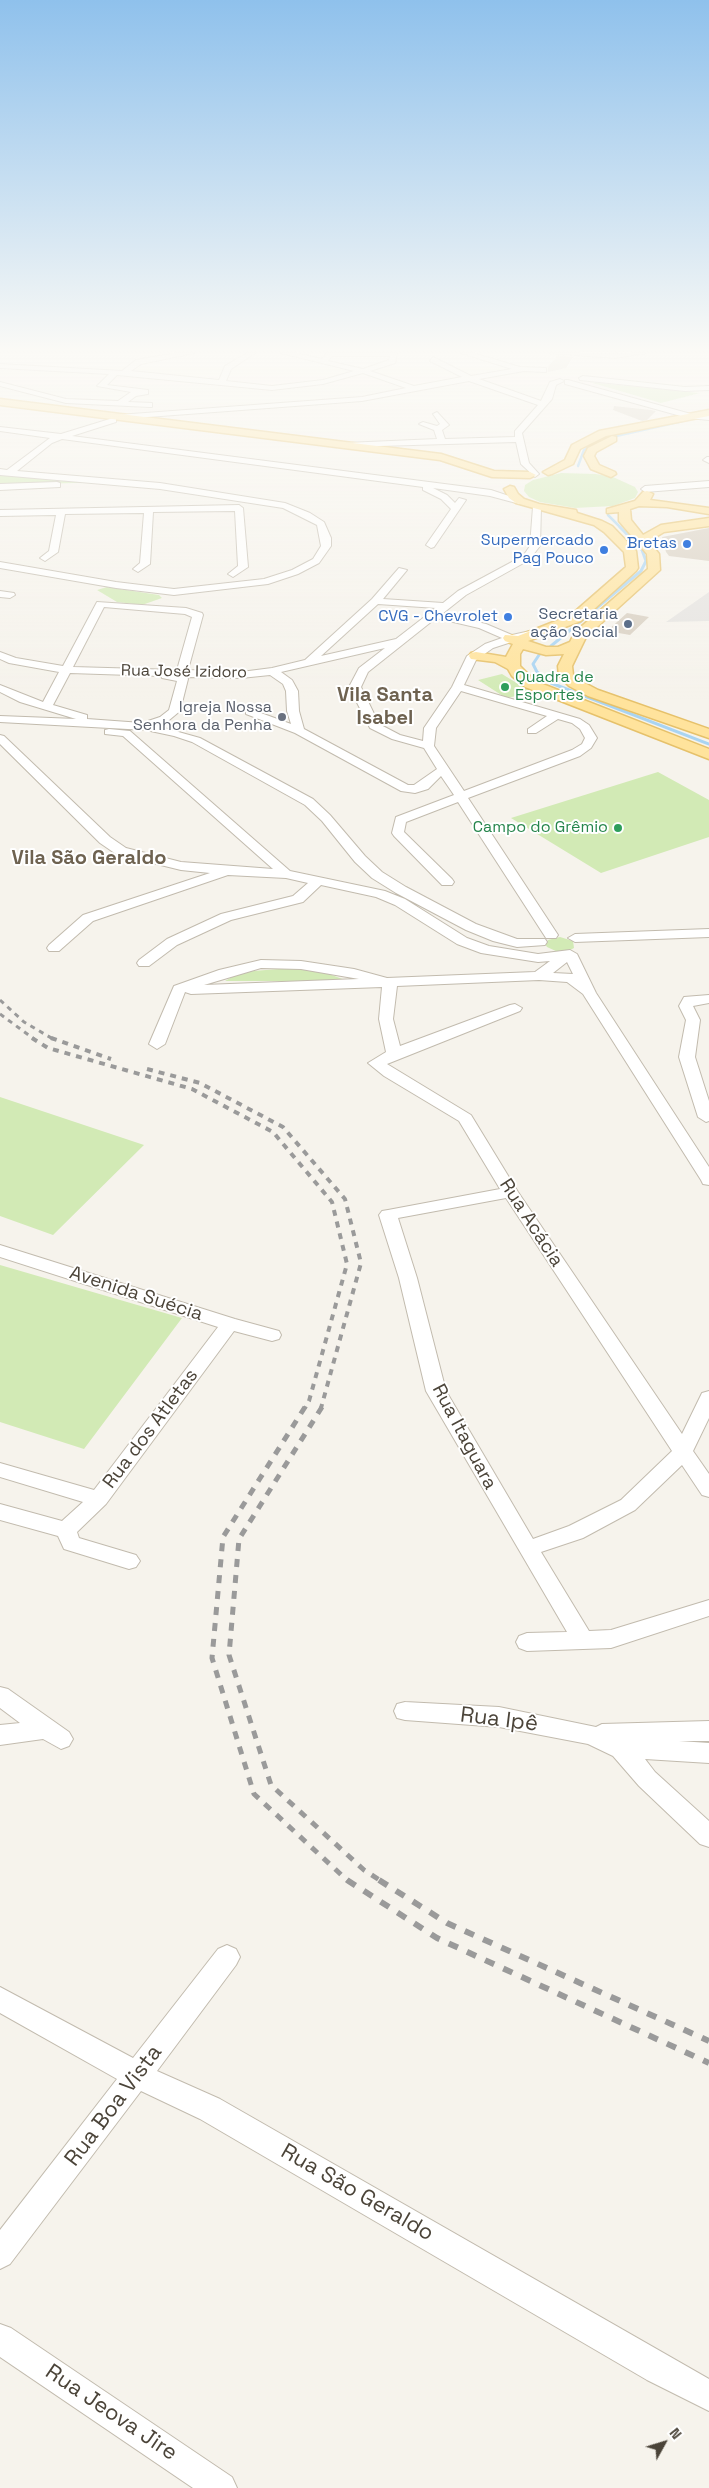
<!DOCTYPE html>
<html>
<head>
<meta charset="utf-8">
<style>
	body { margin:0 }
	#map { position:relative; width:709px; height:2488px; overflow:hidden; background:#f6f3ec; font-family:"Space Grotesk",sans-serif }
	canvas { display:block }
	.north { position:absolute; left:639px; top:2418px; width:50px; height:50px; -webkit-text-stroke:4px #fff; paint-order:stroke; rotate:51deg; font-size:14px; font-weight:700; line-height:20px; text-align:center; color:#4b4439 }
	.north::after { content:''; display:block; margin:auto; width:18px; height:22px; background:#4b4439; clip-path:polygon(50% 0,100% 100%,50% 72%,0 100%) }
</style>
</head>
<body>
<div id="map">
<canvas width="709" height="2488"></canvas>
<div class="north">N</div>
</div>
<script>
const g = document.querySelector('canvas').getContext('2d');
g.lineJoin = 'round';
function fillPath(path, color) { g.fillStyle = color; g.fill(path, 'evenodd'); }
const poly = rows => new Path2D(rows.map(r => 'M' + r).join(''));
function strokePath(path, color, width, dash) { g.strokeStyle = color; g.lineWidth = width; g.lineCap = dash ? 'butt' : 'round'; g.setLineDash(dash || []); g.stroke(path); }
function drawText(font, color, halo, rows, align = 'center') {
  g.font = font + ' "Space Grotesk",sans-serif'; g.lineWidth = 4; g.setLineDash([]); g.textBaseline = 'middle'; g.strokeStyle = halo; g.fillStyle = color; for (const [text, x, y, turn = 0] of rows) {
    g.save(); g.translate(x, y); g.rotate((+turn || 0) * Math.PI / 180); g.textAlign = isNaN(turn) ? turn : align; if (halo) g.strokeText(text, 0, 0); g.fillText(text, 0, 0); g.restore();
  }
}
const green = poly([
	[589,382,700,393,661,403],
	[561,473,596,474,613,477,635,487,638,492,635,498,613,506,575,508,540,502,529,497,524,491,525,485,533,480],
	[0,475,11,475,110,482,0,485],
	[107,587,159,595,162,598,142,605,117,602,97,590],
	[502,674,533,693,506,698,478,680],
	[658,772,709,800,709,837,601,873,511,818],
	[560,937,573,941,574,948,568,951,558,952,547,947,545,944,548,940],
	[291,968,318,970,348,981,225,981,241,972],
	[0,1097,144,1145,53,1235,0,1216],
	[0,1265,182,1318,84,1449,0,1422]
]);
const parking = poly([
	[709,592,709,621,666,622]
]);
const streamFar1 = poly([
	[578,466,584,450,603,439,692,419],
	[608,515,621,528]
]);
const stream = poly([
	[551,646,641,571,646,561,642,550,620,527],
	[539,655,533,664,537,672,551,683,709,744]
]);
const building = poly([
	[558,355,573,357,566,368,548,372,548,367],
	[614,406,651,410,656,411,647,420,642,421,613,410],
	[709,528,709,561,669,556,666,552,662,537],
	[627,613,649,617,630,635,607,631]
]);
const minor = poly([
	[177,353,194,353,141,364,131,371,219,380,225,366,247,353,255,353,231,369,226,381,272,386,323,380,354,371,281,353,295,353,322,359,327,353,397,353,395,363,370,371,414,386,462,377,430,361,433,357,471,376,512,369,461,353,473,353,520,367,546,368,546,372,543,372,524,371,479,379,541,401,550,382,560,379,564,381,556,385,552,399,522,433,529,463,539,474,535,477,521,464,516,442,345,447,341,445,345,443,437,439,434,430,419,424,423,422,437,426,440,424,433,414,437,412,449,425,442,430,445,439,515,437,515,431,538,405,469,381,362,401,121,419,118,419,118,415,362,397,406,388,363,373,323,384,272,390,117,375,107,385,148,390,148,394,136,396,128,402,152,403,152,407,149,407,66,403,0,386,0,382,66,399,118,401,131,392,97,386,109,374,0,368,0,364,122,371,136,360,177,353],
	[332,356,390,356,389,360,363,369,328,361,332,356],
	[550,353,615,354,645,353,615,358,550,353],
	[583,376,685,387,709,386,709,390,685,391,580,380,579,378,583,376],
	[568,380,691,414,709,416,709,420,688,418,565,384,565,380,568,380],
	[113,418,116,418,116,422,72,436,491,490,524,501,520,504,490,496,433,488,447,495,455,503,459,498,466,500,434,547,431,548,426,545,451,509,441,499,423,490,423,487,62,439,52,443,17,471,160,483,285,503,310,513,324,522,331,538,331,546,319,563,298,574,268,584,174,595,116,588,0,568,0,562,116,582,174,589,264,579,292,570,313,559,321,546,317,525,283,508,160,489,0,475,0,469,7,470,50,438,0,431,0,427,61,434,113,418],
	[707,457,709,457,709,463,703,460,707,457],
	[709,481,709,487,645,492,641,489,645,486,709,481],
	[57,482,60,483,60,487,0,490,0,484,57,482],
	[537,504,541,507,540,546,529,560,466,595,442,614,486,624,512,635,539,629,539,633,493,648,476,660,464,685,580,719,589,725,597,738,591,748,580,756,468,798,558,935,556,938,546,938,458,802,406,822,404,832,452,879,454,882,452,885,442,885,394,836,392,833,396,817,454,795,441,776,428,789,415,793,401,791,295,733,246,714,246,710,250,709,291,724,287,711,286,691,283,684,270,675,241,678,187,677,188,679,180,711,168,721,157,726,200,738,313,799,330,815,365,856,382,872,406,887,476,924,517,939,545,939,547,942,545,945,517,947,493,941,466,930,396,893,372,878,355,862,322,821,305,805,192,742,174,736,146,730,0,722,0,716,76,719,20,702,0,692,0,685,43,702,59,672,9,663,0,659,0,652,16,658,63,666,97,602,186,608,202,613,203,615,188,670,241,672,272,668,305,660,372,599,399,568,407,570,383,599,443,603,458,591,523,556,530,546,533,507,537,504],
	[378,604,436,608,396,639,321,656,378,604],
	[104,607,185,614,192,617,177,670,73,667,104,607],
	[436,618,479,628,502,638,485,644,467,656,452,687,424,728,423,741,400,735,379,724,361,687,368,672,436,618],
	[385,648,359,668,349,687,370,728,392,739,424,748,437,769,414,785,408,785,304,729,299,711,298,691,292,680,281,672,385,648],
	[70,673,161,676,162,678,177,681,169,710,160,717,142,723,87,719,87,715,53,705,70,673],
	[461,691,547,716,528,729,528,733,536,733,558,719,572,723,580,729,585,738,582,744,572,750,464,791,434,746,436,728,461,691],
	[239,505,243,508,248,567,233,577,228,574,238,566,235,511,153,512,150,564,138,572,133,569,140,563,144,513,65,514,58,552,45,561,40,558,49,551,56,515,0,516,0,510,239,505],
	[0,591,14,593,15,595,10,598,0,597,0,591],
	[109,729,130,731,290,871,385,891,405,899,467,938,489,946,538,954,570,950,577,954,596,993,709,1167,709,1185,703,1184,701,1180,583,994,567,982,539,980,397,986,393,1019,400,1046,510,1005,515,1004,522,1008,520,1011,387,1064,471,1115,518,1192,682,1434,702,1393,709,1391,709,1418,693,1451,709,1474,709,1497,702,1495,682,1465,635,1510,583,1538,541,1552,589,1631,611,1630,709,1600,709,1616,611,1648,527,1651,519,1648,516,1642,519,1636,527,1633,567,1632,426,1391,399,1278,379,1215,382,1211,388,1210,500,1189,459,1121,384,1076,368,1063,386,1052,379,1019,382,987,191,994,185,992,165,1044,157,1049,149,1044,174,986,219,970,261,960,301,961,354,969,387,978,535,972,550,961,538,962,481,953,457,944,395,905,376,897,321,885,303,902,231,920,177,945,149,966,139,966,137,963,139,960,167,939,221,914,293,896,308,883,286,878,228,875,93,921,59,951,49,951,47,948,49,945,83,915,210,873,181,870,116,854,100,843,0,744,0,735,4,736,110,837,126,848,181,862,273,869,123,736,105,734,105,730,109,729],
	[567,962,573,974,553,973,567,962],
	[261,968,301,969,359,979,204,985,261,968],
	[506,1198,672,1451,621,1500,569,1526,533,1539,446,1391,417,1278,398,1218,506,1198],
	[709,929,709,937,575,942,568,938,575,934,709,929],
	[709,995,709,1003,693,1006,700,1020,695,1057,709,1101,709,1121,706,1122,698,1117,679,1057,686,1020,679,1006,684,997,709,995],
	[0,1245,235,1319,279,1331,281,1335,279,1339,272,1341,234,1331,106,1504,77,1532,79,1538,136,1555,140,1561,136,1567,129,1569,64,1549,58,1536,0,1520,0,1504,62,1521,83,1502,0,1477,0,1463,94,1490,218,1327,0,1257,0,1245],
	[0,1687,8,1689,69,1732,73,1739,69,1746,61,1749,43,1739,0,1745,0,1725,20,1723,0,1708,0,1687],
	[405,1702,499,1707,596,1727,602,1724,709,1721,709,1741,679,1741,709,1743,709,1763,645,1759,655,1772,709,1821,709,1847,700,1844,639,1786,613,1756,588,1744,499,1727,405,1720,397,1718,394,1711,397,1704,405,1702],
	[227,1945,236,1949,240,1957,236,1965,157,2071,220,2099,709,2379,709,2411,647,2380,200,2119,141,2091,10,2264,0,2269,0,2230,117,2079,0,2013,0,1987,133,2058,218,1949,227,1945],
	[0,2324,11,2328,232,2477,237,2488,193,2488,0,2357,0,2324]
]);
const major = poly([
	[0,399,441,454,494,471,530,472,536,475,530,478,492,477,440,460,0,405,0,399],
	[709,410,709,416,606,436,580,449,573,464,552,474,548,475,543,472,565,460,572,445,599,431,709,410],
	[612,436,616,437,616,441,596,452,594,456,599,465,615,472,616,474,611,477,591,469,584,456,588,448,612,436],
	[510,486,514,487,518,494,524,499,539,504,576,510,577,513,602,521,612,526,636,551,638,568,636,571,581,621,528,641,546,647,558,647,570,642,575,632,648,569,647,554,619,521,619,512,607,513,607,509,635,501,643,492,647,491,653,494,650,500,709,508,709,514,667,507,639,506,630,509,631,520,643,535,661,525,709,518,709,526,664,532,654,538,652,545,659,554,660,570,586,637,572,666,573,675,579,680,598,690,709,729,709,738,588,696,569,686,559,676,558,666,564,654,546,655,523,649,520,654,520,666,535,681,709,749,709,759,525,687,512,676,508,669,495,662,471,659,469,656,471,653,476,652,506,657,513,644,505,641,503,638,505,635,518,636,571,615,626,567,624,552,604,532,594,525,516,503,509,498,504,489,510,486]
]);
const railFar3 = poly([
	[0,1000,24,1022,53,1039],
	[0,1014,34,1039]
]);
const railFar2 = poly([
	[32,1038,48,1048,192,1089,273,1132,332,1202,347,1264,309,1401,305,1408],
	[51,1038,111,1059],
	[147,1069,200,1083,283,1127,345,1199,361,1263,321,1408]
]);
const railFar1 = poly([
	[305,1407,223,1537,212,1658,254,1794,348,1881],
	[322,1407,239,1539,229,1655,271,1785,364,1870,381,1881]
]);
const rail = poly([
	[347,1880,437,1938,709,2063],
	[379,1880,447,1923,709,2041]
]);
const markers = [
	[687,544,5,"#3f7fe0"],
	[604,550,5,"#3f7fe0"],
	[508,617,5,"#3f7fe0"],
	[628,624,5,"#5c6f8a"],
	[505,687,5,"#2e9e5b"],
	[282,717,5,"#6b7280"],
	[618,828,5,"#2e9e5b"]
];
const farShopnames = [
	["Supermercado",594,541],
	["Pag Pouco",594,559],
	["Bretas",677,544],
	["CVG - Chevrolet",498,617]
];
const farServicenames = [
	["Secretaria",618,615],
	["ação Social",618,633]
];
const farStreetnames = [
	["Rua José Izidoro",184,672,1]
];
const farLeisurenames = [
	["Quadra de",515,678],
	["Esportes",515,696],
	["Campo do Grêmio",608,828,"right"]
];
const farWorshipnames = [
	["Igreja Nossa",272,708],
	["Senhora da Penha",272,726]
];
const streetNames = [
	["Rua Acácia",531,1223,57],
	["Avenida Suécia",136,1294,18],
	["Rua dos Atletas",151,1429,-53],
	["Rua Itaguara",464,1437,62]
];
const farDistrictnames = [
	["Vila Santa",385,696],
	["Isabel",385,719],
	["Vila São Geraldo",89,859]
];
const nearStreetnames = [
	["Rua Ipê",499,1720,7],
	["Rua Boa Vista",114,2106,-53],
	["Rua São Geraldo",357,2193,30],
	["Rua Jeova Jire",111,2413,34]
];
fillPath(green, '#d2eab5');
fillPath(parking, '#e5e3e0');
strokePath(streamFar1, '#a9d4f2', 2.5);
strokePath(stream, '#a9d4f2', 3);
fillPath(building, '#d8cfc1');
strokePath(minor, '#c2bbae', 2);
strokePath(major, '#e6c16a', 3);
fillPath(minor, '#fff');
fillPath(major, '#ffe39c');
strokePath(railFar3, '#9a9a9a', 3, [5, 5]);
strokePath(railFar2, '#9a9a9a', 4, [6, 6]);
strokePath(railFar1, '#9a9a9a', 5, [8, 8]);
strokePath(rail, '#9a9a9a', 6, [10, 10]);
const sky = g.createLinearGradient(0, 0, 0, 702);
sky.addColorStop(0, '#8fc1ec');
sky.addColorStop(0.5, '#fbfaf6');
sky.addColorStop(1, '#fbfaf600');
g.fillStyle = sky;
g.fillRect(0, 0, 709, 702);
for (const [x, y, r, color] of markers) { const dot = new Path2D(); dot.arc(x, y, r, 0, 2 * Math.PI); g.fillStyle = color; g.fill(dot); strokePath(dot, '#fff', 2); }
drawText('16px', '#366cbe', '#fff', farShopnames, 'right');
drawText('16px', '#4e5e75', '#fff', farServicenames, 'right');
drawText('16px', '#4b4439', '#fff', farStreetnames);
drawText('16px', '#27864d', '#fff', farLeisurenames, 'left');
drawText('16px', '#5b616d', '#fff', farWorshipnames, 'right');
drawText('19px', '#4b4439', '#fff', streetNames);
drawText('bold 20px', '#6e6250', '#fff', farDistrictnames);
drawText('22px', '#4b4439', '#fff', nearStreetnames);
</script>
</body>
</html>
